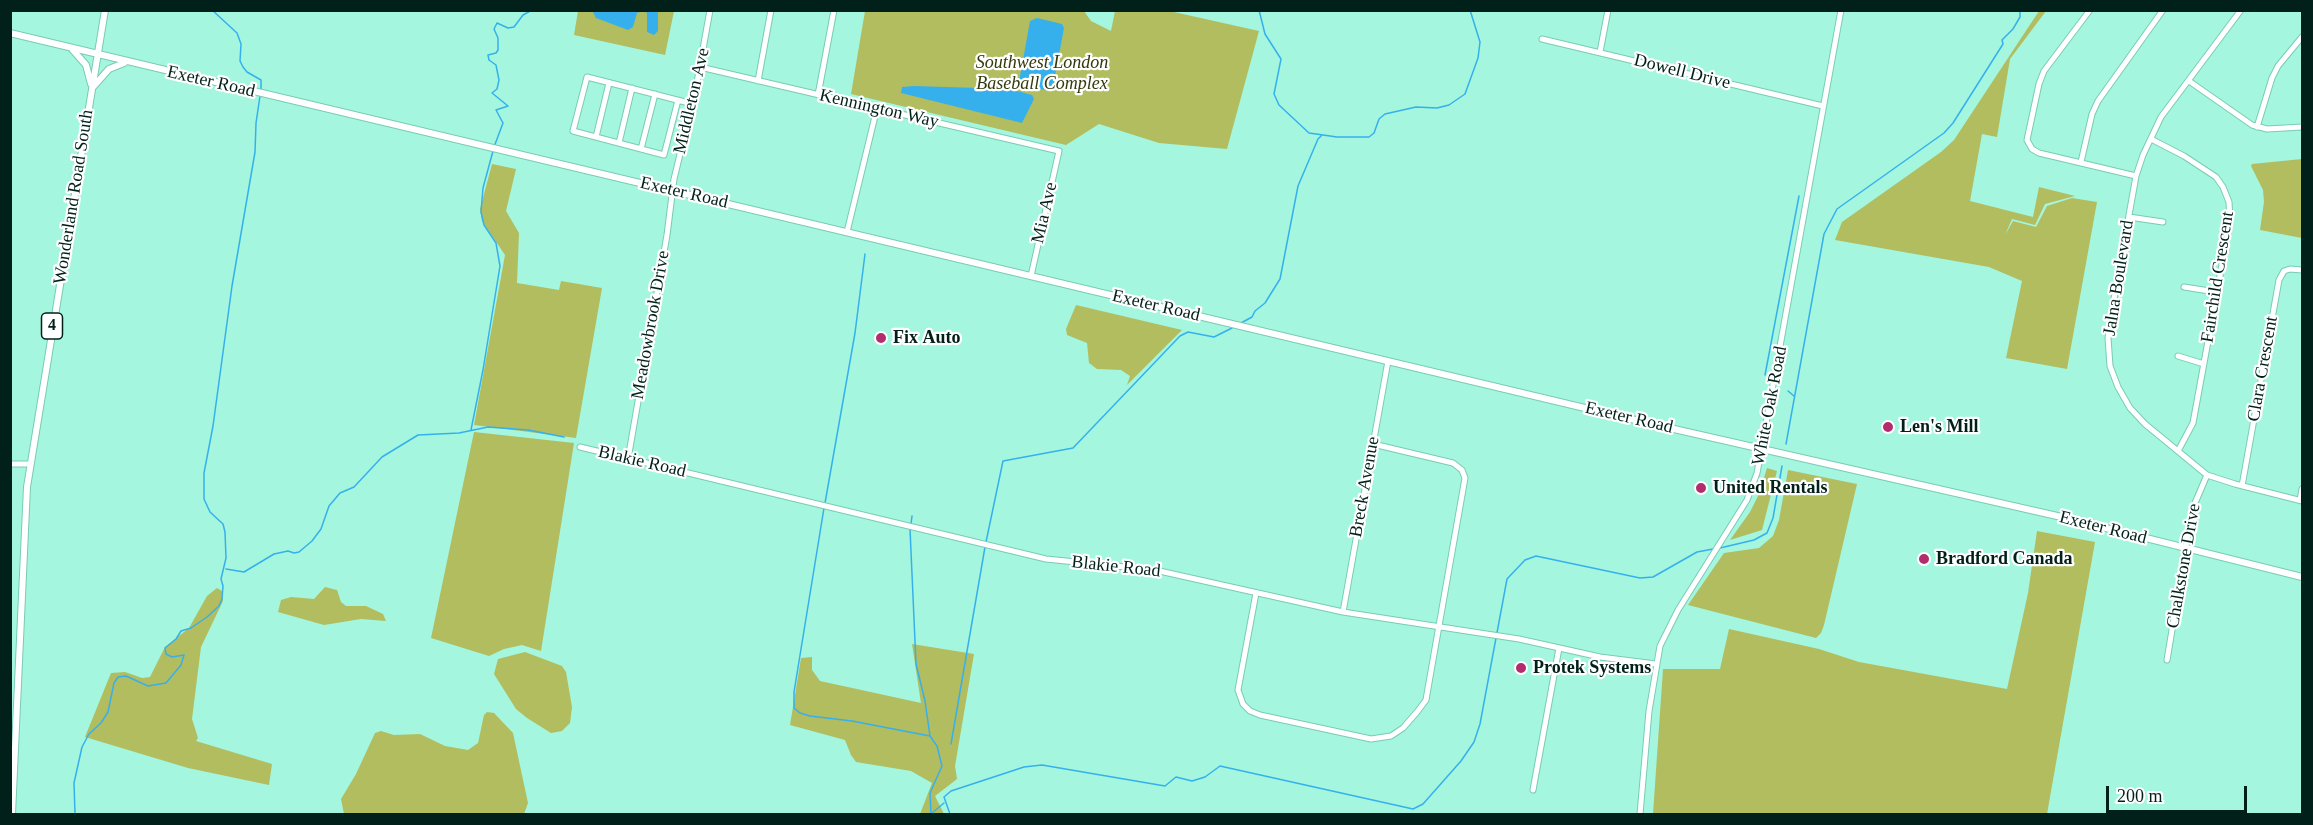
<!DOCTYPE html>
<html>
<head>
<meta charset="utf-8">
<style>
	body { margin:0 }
	#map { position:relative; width:2313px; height:825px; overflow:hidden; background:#a4f6df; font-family:Georgia,serif }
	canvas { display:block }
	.frame { position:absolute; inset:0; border:12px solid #002019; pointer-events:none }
	.scale { position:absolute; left:2106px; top:786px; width:141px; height:27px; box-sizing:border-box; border:3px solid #002019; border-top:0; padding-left:8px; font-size:18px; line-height:21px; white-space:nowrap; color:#002019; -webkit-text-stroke:4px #fff; paint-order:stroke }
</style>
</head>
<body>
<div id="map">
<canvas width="2313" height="825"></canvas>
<div class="frame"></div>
<div class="scale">200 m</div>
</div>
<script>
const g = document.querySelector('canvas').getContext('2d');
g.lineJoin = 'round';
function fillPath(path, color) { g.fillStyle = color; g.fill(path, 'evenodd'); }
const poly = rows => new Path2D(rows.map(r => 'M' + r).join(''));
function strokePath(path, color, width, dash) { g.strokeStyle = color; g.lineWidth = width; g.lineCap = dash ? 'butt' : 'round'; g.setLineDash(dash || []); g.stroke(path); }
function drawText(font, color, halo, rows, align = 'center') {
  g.font = font + ' Georgia,serif'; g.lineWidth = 4.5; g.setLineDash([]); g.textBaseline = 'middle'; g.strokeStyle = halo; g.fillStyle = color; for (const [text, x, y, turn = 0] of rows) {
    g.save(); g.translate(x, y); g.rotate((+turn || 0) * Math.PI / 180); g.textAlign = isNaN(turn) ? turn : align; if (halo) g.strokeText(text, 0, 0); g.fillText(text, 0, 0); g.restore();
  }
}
const green = poly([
	[1165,10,1259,31,1227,149,1159,143,1099,124,1066,145,851,94,865,11,1084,11,1091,21,1111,31,1115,11],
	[578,11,674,11,665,55,574,35],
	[2039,11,2046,11,2010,59,1997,137,1982,134,1970,201,2033,217,2039,187,2075,196,2045,204,2035,225,2012,219,2005,235,2013,221,2036,227,2047,206,2072,198,2097,202,2067,369,2006,358,2022,281,1989,267,1835,240,1842,222,1941,152,1954,140],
	[2302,159,2302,238,2260,230,2264,202,2263,190,2251,166,2252,164],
	[492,164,516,169,506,211,519,233,517,283,559,290,561,281,602,288,576,438,474,425,505,255,482,221,480,209],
	[1076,305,1182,330,1127,385,1130,376,1121,370,1097,369,1089,363,1087,343,1067,335,1066,329],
	[474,432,574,443,541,651,522,645,504,649,489,656,431,638],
	[1767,468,1777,471,1762,530,1730,540,1750,512,1759,494],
	[1788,470,1857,484,1824,625,1821,633,1816,638,1688,605,1724,553,1759,548,1773,536,1779,520],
	[2037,531,2095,542,2047,814,1653,814,1663,669,1720,669,1729,629,1819,649,1859,662,2007,689,2028,593],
	[325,587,337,590,341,602,346,606,366,606,383,614,386,621,361,619,324,625,278,612,281,600,291,597,314,599],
	[217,588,222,591,223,601,201,647,192,719,198,738,196,741,272,764,269,785,188,768,85,737,111,673,125,672,142,678,150,677,165,647,189,628,207,596],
	[912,644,974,654,955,766,957,779,935,796,944,814,920,814,932,783,911,771,856,762,851,755,845,740,790,725,801,658,812,657,812,670,820,681,921,703],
	[525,652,562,666,566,672,572,707,570,723,562,731,551,733,527,718,516,709,494,674,498,659],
	[487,712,494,713,513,733,528,803,524,814,344,814,341,799,356,774,375,733,381,731,394,735,420,734,445,746,468,750,478,743,484,715]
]);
const water = poly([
	[592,10,642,10,642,11,637,13,633,27,628,30,596,18],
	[644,11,658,11,658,31,654,35,647,32,647,13],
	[1037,18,1062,24,1064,28,1053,87,1049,91,1022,85,1019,82,1030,21],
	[914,86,1010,89,1032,95,1034,99,1022,123,901,93,902,87]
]);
const stream = poly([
	[212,10,237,33,241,44,240,61,243,67,247,72,261,80,261,89],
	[1259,10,1265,34,1281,59,1274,94,1279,105,1309,133,1337,137,1369,137,1374,133,1379,119,1385,114,1416,107,1437,108,1449,105,1465,94,1478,58,1480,42,1470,10],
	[494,147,503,123,496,110,508,106,492,93,497,89,499,80,496,65,489,60,488,55,496,53,498,50,498,38,494,29,497,23,508,28,514,27,523,15,532,10],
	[1241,323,1252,317,1255,311,1265,303,1280,279,1298,186,1318,139,1322,135],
	[1765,375,1799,196],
	[1788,391,1794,396],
	[471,430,483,370,500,266,496,243,484,225,481,212,483,188,493,151],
	[1786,444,1824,234,1837,209,1944,133,1953,123,2003,44,2002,40,2013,29,2020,17,2020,10],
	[825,503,855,333,865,254],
	[824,508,794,692,794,708,800,713,810,716,852,721,930,736],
	[911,524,912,516],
	[910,529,916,664,925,701,930,736,937,746,942,766,930,793,931,814],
	[986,542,1003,461,1073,448,1180,336,1188,332,1214,337,1232,328],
	[1720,548,1754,540,1767,533,1773,518,1782,466],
	[226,569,244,572,274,554,288,551,294,553,299,552,312,541,321,529,329,506,340,493,354,487,382,457,418,435,459,433,488,427,528,430,564,437],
	[951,744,985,547],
	[932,813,944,803],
	[75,814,74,783,82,747,89,734,101,723,108,712,114,683,118,677,126,676,148,686,166,683,181,665,184,655,172,657,166,654,165,648,176,639,181,631,191,628,207,617,219,606,222,599,223,586,221,579,226,558,225,532,223,524,210,512,204,499,204,473,213,426,232,286,255,152,256,123,260,96],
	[950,814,944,797,951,791,1024,767,1042,765,1165,786,1176,777,1192,781,1205,777,1220,766,1413,809,1423,804,1461,761,1474,742,1480,724,1507,579,1525,560,1536,556,1640,578,1653,577,1697,552,1713,549]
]);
const minor = poly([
	[2090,10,2044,71,2039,84,2027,140,2032,149,2039,153,2136,176],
	[2241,10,2161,117,2143,155,2136,176,2112,310,2108,338,2110,366,2118,387,2130,408,2145,424,2207,475,2235,484,2302,501],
	[1542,39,1823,106],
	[1600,52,1608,10],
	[700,67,1059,151,1031,276],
	[758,81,771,10],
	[2189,81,2252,125,2267,129,2302,127],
	[818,95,834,10],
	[678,100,664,155,573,131,587,77,685,102,692,104],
	[2257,127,2272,78,2278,66,2302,37],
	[596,137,609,83],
	[2151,139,2184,156,2216,177,2223,187,2229,202,2230,221,2193,423,2178,451],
	[619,143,632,88],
	[641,149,655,94],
	[2081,162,2092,114,2098,101,2163,10],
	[2129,217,2163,222],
	[847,232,877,108],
	[2184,287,2216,292],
	[2178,356,2204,364],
	[580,447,1046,559,1155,570,1343,612,1519,639,1600,657,1656,664],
	[628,459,667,235,674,179,696,88,710,10],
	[10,464,29,464],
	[2242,486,2279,280,2284,271,2290,269,2302,270],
	[2300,500,2302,489],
	[1256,593,1238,690,1243,704,1250,711,1260,715,1371,739,1391,736,1403,728,1417,712,1426,700,1427,694,1465,478,1462,470,1453,463,1373,444],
	[1343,612,1388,361],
	[2167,660,2192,510,2207,475],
	[1533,790,1559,648],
	[1640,814,1649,711,1660,646,1678,610,1747,500,1757,473,1841,10]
]);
const major = poly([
	[10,33,1652,424,2066,518,2302,577],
	[72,49,86,65,91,84],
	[93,87,109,69,124,63],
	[12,814,27,487,105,10]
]);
const markers = [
	[881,338,6,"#b32c6e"],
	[1888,427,6,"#b32c6e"],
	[1701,488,6,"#b32c6e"],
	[1924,559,6,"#b32c6e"],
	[1521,668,6,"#b32c6e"]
];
const shields = [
	[52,326,21]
];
const shieldNames = [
	["4",52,326]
];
const parkNames = [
	["Southwest London",1042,63],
	["Baseball Complex",1042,84]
];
const streetNames = [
	["Dowell Drive",1682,72,14],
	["Exeter Road",211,82,13],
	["Middleton Ave",692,101,-77],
	["Kennington Way",879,109,13],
	["Exeter Road",684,193,13],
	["Wonderland Road South",74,197,-81],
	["Mia Ave",1045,213,-77],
	["Fairchild Crescent",2218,277,-81],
	["Jalna Boulevard",2119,278,-81],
	["Exeter Road",1156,306,13],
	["Meadowbrook Drive",651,325,-80],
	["Clara Crescent",2263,369,-80],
	["White Oak Road",1770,406,-79],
	["Exeter Road",1629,418,13],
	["Blakie Road",642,462,13],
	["Breck Avenue",1365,487,-80],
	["Exeter Road",2103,528,14],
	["Chalkstone Drive",2184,566,-80],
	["Blakie Road",1116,567,6]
];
const poiNames = [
	["Fix Auto",893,338],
	["Len's Mill",1900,427],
	["United Rentals",1713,488],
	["Bradford Canada",1936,559],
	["Protek Systems",1533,668]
];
fillPath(green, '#b1bd5f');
fillPath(water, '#36b0ed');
strokePath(stream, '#36b0ed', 1.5);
strokePath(minor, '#7acbb6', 7);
strokePath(major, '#7acbb6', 8);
strokePath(minor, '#fff', 5);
strokePath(major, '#fff', 6);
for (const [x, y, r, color] of markers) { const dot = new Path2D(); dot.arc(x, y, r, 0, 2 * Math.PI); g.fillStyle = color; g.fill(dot); strokePath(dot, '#fff', 2); }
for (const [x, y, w] of shields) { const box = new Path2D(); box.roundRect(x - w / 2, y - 13, w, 26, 4.5); g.fillStyle = '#fff'; g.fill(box); strokePath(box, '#002019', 1.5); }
drawText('bold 16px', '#002019', null, shieldNames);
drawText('italic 18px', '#34390a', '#fff', parkNames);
drawText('18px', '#002019', '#fff', streetNames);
drawText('bold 18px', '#002019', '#fff', poiNames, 'left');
</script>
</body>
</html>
